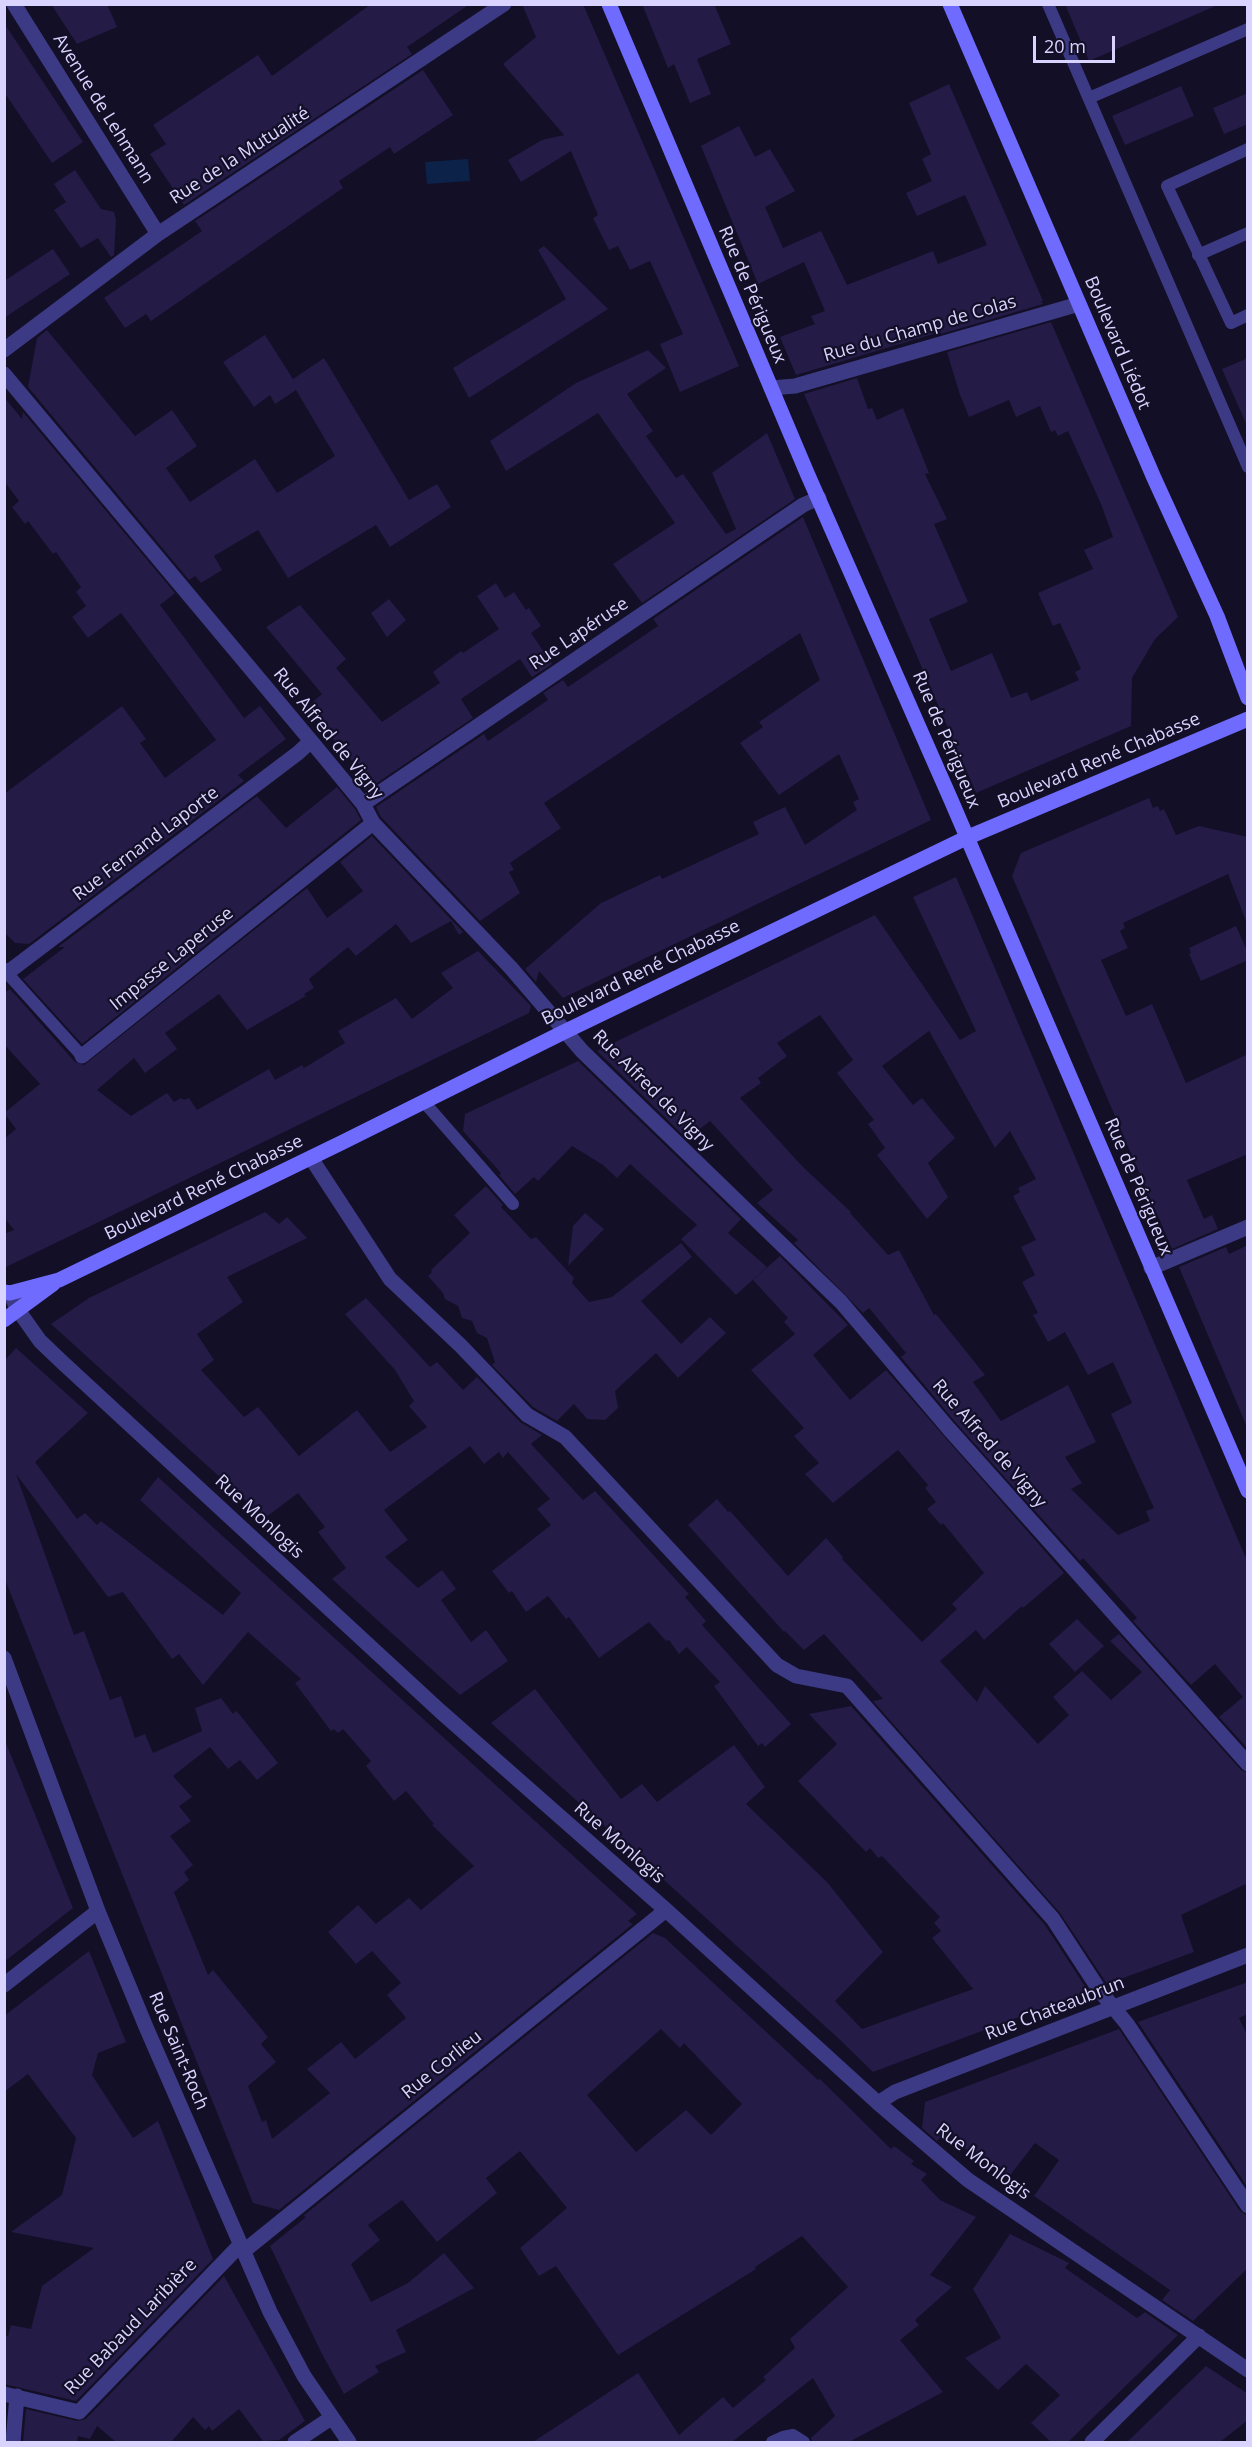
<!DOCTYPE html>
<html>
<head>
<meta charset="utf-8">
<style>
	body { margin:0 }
	#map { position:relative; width:1252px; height:2447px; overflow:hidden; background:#130f26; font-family:"Open Sans",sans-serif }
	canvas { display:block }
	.frame { position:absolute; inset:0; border:6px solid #d9d4ff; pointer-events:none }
	.scale { position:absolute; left:1033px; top:36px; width:82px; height:27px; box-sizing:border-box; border:3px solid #d9d4ff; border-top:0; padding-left:8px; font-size:18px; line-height:21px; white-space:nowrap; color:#d9d4ff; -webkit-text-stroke:4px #130f26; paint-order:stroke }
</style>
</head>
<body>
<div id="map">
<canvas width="1252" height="2447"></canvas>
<div class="frame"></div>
<div class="scale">20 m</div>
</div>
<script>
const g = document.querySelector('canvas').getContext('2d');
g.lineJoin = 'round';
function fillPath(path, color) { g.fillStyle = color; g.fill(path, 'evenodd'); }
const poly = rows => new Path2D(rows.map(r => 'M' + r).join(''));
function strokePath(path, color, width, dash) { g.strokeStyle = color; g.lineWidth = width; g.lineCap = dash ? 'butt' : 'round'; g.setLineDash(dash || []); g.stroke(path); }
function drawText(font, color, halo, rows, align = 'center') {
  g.font = font + ' "Open Sans",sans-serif'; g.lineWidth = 4.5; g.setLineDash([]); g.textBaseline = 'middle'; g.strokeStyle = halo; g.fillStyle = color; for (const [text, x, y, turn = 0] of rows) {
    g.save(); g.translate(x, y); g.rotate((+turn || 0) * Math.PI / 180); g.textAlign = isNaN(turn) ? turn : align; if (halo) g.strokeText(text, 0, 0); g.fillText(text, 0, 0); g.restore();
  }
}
const water = poly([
	[468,159,470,181,427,184,425,162]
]);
const building = poly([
	[51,4,107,4,117,27,77,44],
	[371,4,470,4,407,47,412,54,184,205,150,154,166,144,153,125,258,55,272,76],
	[522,4,583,4,739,366,680,392,660,344,683,334,650,261,630,270,618,246,609,250,593,218,598,215,571,151,521,182,508,160,542,140,564,135,503,64,536,37],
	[642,4,714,4,731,44,697,59,711,94,690,103,674,64,668,68],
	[1065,4,1220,4,1089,61],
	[4,23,83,142,52,163,4,92],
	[423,70,453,115,394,154,390,147,339,181,343,188,151,321,146,314,125,328,104,298,202,231,195,221],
	[949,84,1043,301,1041,301,1043,304,941,334,940,332,796,375,780,337,815,324,811,316,825,311,804,262,758,284,701,146,739,126,755,157,770,149,795,191,765,207,783,248,821,231,847,285,933,251,938,264,987,245,965,195,917,216,906,193,932,181,922,159,931,154,909,103],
	[1181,86,1194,116,1125,145,1112,116],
	[1248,93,1248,124,1224,134,1213,108],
	[75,170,101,209,114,212,116,220,114,255,111,257,98,238,81,248,54,210,66,202,54,184],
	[544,246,608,309,469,398,453,368,566,299,538,250],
	[53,249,70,274,4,318,4,281],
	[1051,322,1178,617,1155,639,1132,678,1131,726,976,793,804,394,857,378,868,409,872,408,877,420,903,408,929,473,925,474,947,519,934,524,968,602,929,619,951,671,992,653,1011,698,1027,692,1031,701,1079,680,1075,672,1081,669,1060,623,1053,626,1038,593,1093,569,1084,550,1113,537,1101,504,1068,431,1058,436,1055,430,1051,432,1040,406,1016,417,1009,400,969,417,959,392,947,352],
	[47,330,135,436,172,410,197,446,166,468,190,502,255,459,277,493,335,456,296,390,275,404,270,395,254,407,223,362,265,335,293,379,324,358,409,500,437,484,451,507,390,547,376,525,288,578,258,530,214,556,222,570,201,583,195,576,189,580,28,387,37,338],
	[648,350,666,368,627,394,653,431,646,436,676,478,683,474,726,534,736,529,712,473,767,433,795,499,642,603,613,564,675,523,598,413,506,471,490,441,576,383],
	[1248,358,1248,428,1222,369],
	[4,397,22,419,23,412,175,593,160,605,244,718,260,706,286,739,238,775,244,781,29,944,15,943,4,932,4,794,122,706,146,739,140,743,165,778,216,740,121,613,88,638,72,617,86,606,76,592,81,587,56,552,53,554,28,521,25,524,12,507,19,501,4,481],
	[803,517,931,820,563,998,539,971,536,982,525,969,601,903,660,875,662,879,759,834,753,822,785,807,805,845,857,810,853,802,859,799,839,754,779,795,740,743,763,727,759,722,820,680,800,633,544,803,561,828,510,863,514,870,509,872,520,893,480,921,381,817,376,807,484,734,488,741,516,722,548,700,543,693,563,680,568,687,658,626,653,619],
	[496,583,505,598,514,592,526,610,529,608,541,626,531,633,552,664,532,677,520,659,461,699,473,718,365,791,352,775,359,769,306,708,322,694,266,627,300,605,346,659,336,668,382,722,440,683,433,672,461,651,463,653,499,629,477,596],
	[389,599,406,620,387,637,371,613],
	[337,787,355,809,361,820,82,1044,23,979,65,947,58,947,257,796,286,828],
	[1149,798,1153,808,1158,806,1160,811,1164,809,1176,835,1199,826,1248,837,1248,920,1246,921,1228,874,1123,923,1125,928,1120,931,1128,948,1101,960,1126,1016,1152,1004,1186,1083,1248,1054,1248,1154,1187,1180,1204,1219,1212,1215,1218,1229,1172,1249,1012,876,1021,853],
	[372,836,463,932,459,935,451,921,411,943,396,924,356,956,348,947,309,979,314,988,304,994,306,996,247,1030,219,994,165,1033,177,1049,145,1073,134,1058,97,1090,131,1116,167,1093,174,1102,181,1098,184,1100,189,1098,197,1110,269,1069,275,1080,302,1065,304,1068,345,1043,338,1031,396,998,412,1019,453,988,441,973,478,951,531,1006,529,1013,4,1268,4,1234,14,1230,4,1217,4,1139,16,1129,4,1113,40,1084,4,1044,4,993,10,989,75,1062,84,1065,307,888,327,918,363,891,340,862],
	[956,877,1248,1563,1248,1749,1219,1717,1243,1697,1215,1664,1191,1685,1133,1621,1137,1618,1083,1558,1080,1561,956,1423,901,1357,906,1353,869,1308,863,1313,794,1243,798,1240,757,1203,773,1190,710,1121,687,1139,597,1051,875,915,960,1040,976,1031,913,897],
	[820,1015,853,1060,837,1073,874,1120,868,1124,885,1148,877,1155,927,1219,948,1197,928,1163,955,1138,922,1098,913,1105,882,1066,929,1031,995,1148,1010,1131,1036,1179,1018,1188,1020,1192,1013,1196,1036,1240,1021,1247,1035,1275,1022,1282,1038,1313,1033,1315,1048,1342,1065,1332,1088,1375,1113,1362,1132,1403,1111,1414,1154,1508,1146,1511,1150,1521,1118,1535,1071,1489,1082,1483,1065,1457,1096,1442,1068,1385,1001,1421,973,1382,985,1375,936,1314,934,1315,899,1250,888,1255,850,1213,851,1212,802,1166,740,1098,761,1083,758,1078,787,1056,777,1043],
	[1236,926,1248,953,1248,960,1201,981,1189,954,1191,953,1189,948],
	[578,1061,741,1219,728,1233,767,1267,736,1295,681,1239,697,1225,630,1164,617,1178,603,1165,572,1146,538,1181,534,1177,515,1194,499,1175,501,1173,463,1131,465,1114],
	[486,1186,503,1205,501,1207,531,1239,536,1237,574,1278,572,1283,589,1302,612,1297,681,1243,692,1257,641,1301,681,1344,710,1317,726,1333,678,1378,656,1353,615,1391,618,1408,605,1420,587,1419,574,1404,557,1421,533,1407,492,1365,495,1362,487,1338,477,1333,472,1321,462,1318,458,1306,445,1299,443,1293,428,1276,432,1272,431,1270,470,1233,454,1215],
	[265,1212,279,1224,287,1217,307,1238,227,1277,243,1302,197,1334,214,1360,201,1370,244,1417,258,1407,299,1456,357,1410,390,1452,427,1427,409,1406,414,1401,395,1370,345,1314,366,1298,430,1367,437,1362,463,1390,477,1377,520,1422,542,1435,531,1444,583,1500,595,1491,689,1594,685,1597,706,1621,702,1625,791,1724,765,1747,762,1743,758,1746,714,1686,720,1682,687,1647,679,1654,669,1640,666,1641,649,1622,599,1658,569,1617,566,1619,548,1596,526,1612,512,1591,509,1593,492,1571,551,1525,537,1509,550,1499,508,1452,503,1458,499,1452,484,1464,470,1446,384,1510,408,1540,385,1557,418,1588,442,1570,456,1589,441,1600,471,1642,486,1630,508,1661,460,1695,332,1579,346,1568,318,1532,325,1527,298,1493,265,1518,51,1324,89,1298],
	[585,1213,604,1229,568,1266,573,1226],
	[1248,1245,1248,1427,1247,1427,1179,1267,1226,1247,1229,1254],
	[780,1256,848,1325,813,1355,850,1400,886,1370,1064,1573,1023,1608,1022,1606,984,1640,976,1630,940,1661,977,1702,985,1686,1038,1744,1069,1715,1053,1697,1082,1671,1111,1700,1142,1672,1110,1641,1119,1634,1241,1770,1248,1773,1248,1883,1181,1915,1194,1952,1107,1984,1060,1913,873,1701,883,1699,824,1634,804,1650,785,1631,784,1632,688,1525,717,1499,728,1512,730,1511,788,1576,826,1538,843,1557,842,1559,922,1642,957,1609,952,1604,984,1573,943,1523,941,1525,927,1509,936,1502,925,1488,928,1485,898,1450,833,1503,805,1474,819,1463,794,1436,804,1428,751,1370,795,1334,784,1322,788,1318,753,1280],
	[16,1348,88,1413,35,1462,77,1519,85,1513,97,1525,101,1521,223,1615,241,1593,140,1500,158,1477,637,1914,628,1921,633,1924,279,2210,253,2203,4,1577,4,1361],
	[16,1474,108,1597,123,1592,172,1659,179,1654,203,1685,248,1632,301,1679,295,1683,331,1731,334,1729,338,1733,343,1729,371,1761,366,1766,394,1801,406,1791,434,1824,432,1825,474,1866,421,1910,409,1898,376,1924,358,1905,328,1932,356,1964,372,1951,401,1983,387,1995,406,2018,355,2059,341,2042,307,2069,330,2093,272,2139,266,2120,262,2122,248,2086,276,2062,261,2044,268,2037,213,1970,208,1975,174,1892,189,1880,184,1872,193,1865,170,1836,191,1821,179,1806,192,1797,173,1776,210,1747,228,1769,240,1760,257,1780,278,1763,240,1715,236,1711,233,1714,221,1698,195,1708,202,1731,153,1753,145,1734,135,1738,121,1696,110,1700,84,1631,74,1635],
	[1077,1619,1104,1646,1075,1672,1049,1644],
	[535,1689,621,1799,642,1784,657,1802,734,1745,765,1787,746,1804,827,1882,883,1952,835,2001,862,2029,973,1989,932,1938,941,1931,934,1923,940,1917,882,1856,878,1858,870,1848,866,1852,798,1781,837,1744,809,1714,851,1706,1045,1925,1088,1991,873,2072,837,2037,491,1723],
	[4,1738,73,1908,4,1962],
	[653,1933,665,1938,818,2080,820,2079,891,2149,894,2146,914,2161,911,2164,927,2174,921,2180,940,2200,976,2217,930,2275,952,2287,915,2320,919,2325,900,2340,943,2392,849,2442,812,2442,811,2438,835,2416,813,2378,732,2442,533,2442,638,2373,679,2435,723,2397,733,2408,766,2380,763,2377,795,2348,790,2339,848,2287,802,2236,755,2267,756,2269,618,2355,556,2266,539,2276,520,2248,567,2208,520,2151,486,2178,497,2193,437,2242,402,2200,368,2225,380,2240,351,2264,371,2302,408,2283,444,2253,474,2288,396,2330,406,2352,375,2366,379,2372,344,2394,321,2352,270,2246,306,2217,303,2216],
	[661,2029,680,2048,684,2043,742,2104,711,2135,686,2110,636,2152,587,2095],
	[89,1951,126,2042,98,2053,92,2075,133,2138,158,2121,213,2259,76,2401,4,2384,4,2335,8,2336,11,2325,31,2329,42,2286,94,2248,11,2232,62,2195,76,2138,28,2074,4,2092,4,2016],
	[1248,1982,1248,2014,1239,2018,1248,2037,1248,2188,1138,2022],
	[1119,2029,1240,2211,1248,2216,1248,2268,1193,2321,1162,2300,1170,2290,1034,2196,1059,2160,1035,2143,1008,2178,944,2134,937,2141,922,2128,925,2102],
	[1010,2234,1069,2263,1065,2268,1137,2318,1145,2312,1178,2335,1068,2442,1051,2442,1031,2423,1060,2395,1026,2364,998,2390,965,2358,1001,2338,973,2289],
	[224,2276,305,2421,279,2440,263,2441,239,2409,212,2431,209,2426,205,2430,193,2417,171,2442,116,2442,97,2426,90,2439,78,2436,77,2442,23,2442,26,2409,77,2421,86,2419],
	[1206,2366,1248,2394,1248,2420,1220,2442,1127,2442]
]);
const lane = poly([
	[1048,4,1248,467],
	[1089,98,1248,29],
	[1248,149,1167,186,1231,323,1248,315],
	[1198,255,1248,233],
	[7,973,82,1056],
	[424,1102,513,1204],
	[772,2442,783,2437,793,2435,804,2442]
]);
const street = poly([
	[14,4,158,234],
	[4,350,158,234,504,4],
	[4,374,311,741,363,804,373,823,511,968,582,1051,841,1302,949,1429,1248,1764],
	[771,388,795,386,1079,304],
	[363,804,803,505,819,498],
	[4,970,7,973,298,753,311,741],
	[82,1056,373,823],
	[311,1158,390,1279,461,1346,527,1415,565,1437,777,1665,796,1676,847,1686,1053,1919,1100,1991,1127,2024,1248,2206],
	[1151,1268,1248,1227],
	[10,1293,18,1310,40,1341,62,1362,440,1711,666,1910,878,2103,968,2180,1248,2370],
	[4,1658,98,1911,146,2027,270,2312,304,2376,349,2442],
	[4,1985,98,1911],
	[878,2103,895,2092,1248,1955],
	[244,2251,666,1910],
	[4,2394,79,2412,241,2244],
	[13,2442,17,2396],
	[295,2442,331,2418],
	[1092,2442,1199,2336]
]);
const secondary = poly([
	[609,4,807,473,951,800,1248,1491],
	[950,4,1154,478,1217,616,1248,698],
	[4,1292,10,1293,59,1280,341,1143,566,1031,966,838,1248,719],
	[4,1320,53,1284]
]);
const streetNames = [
	["Avenue de Lehmann",103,109,58],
	["Rue de la Mutualité",240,156,-33],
	["Rue de Périgueux",752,295,67],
	["Rue du Champ de Colas",920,329,-16],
	["Boulevard Liédot",1117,343,67],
	["Rue Lapéruse",579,634,-34],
	["Rue Alfred de Vigny",328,734,51],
	["Rue de Périgueux",946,740,67],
	["Boulevard René Chabasse",1099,761,-23],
	["Rue Fernand Laporte",146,844,-37],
	["Impasse Laperuse",172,959,-39],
	["Boulevard René Chabasse",641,973,-26],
	["Rue Alfred de Vigny",653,1091,45],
	["Rue de Périgueux",1138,1187,67],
	["Boulevard René Chabasse",204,1188,-26],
	["Rue Alfred de Vigny",989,1444,49],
	["Rue Monlogis",259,1517,43],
	["Rue Monlogis",619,1843,41],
	["Rue Chateaubrun",1055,2009,-21],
	["Rue Saint-Roch",178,2051,67],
	["Rue Corlieu",442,2065,-39],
	["Rue Monlogis",983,2162,37],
	["Rue Babaud Laribière",131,2327,-46]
];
fillPath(water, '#0c2248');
fillPath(building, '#241b47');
strokePath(lane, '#3d3a85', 12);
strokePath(street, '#3d3a85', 15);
strokePath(secondary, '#6f6bff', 15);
drawText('18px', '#d9d4ff', '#130f26', streetNames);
</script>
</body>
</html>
